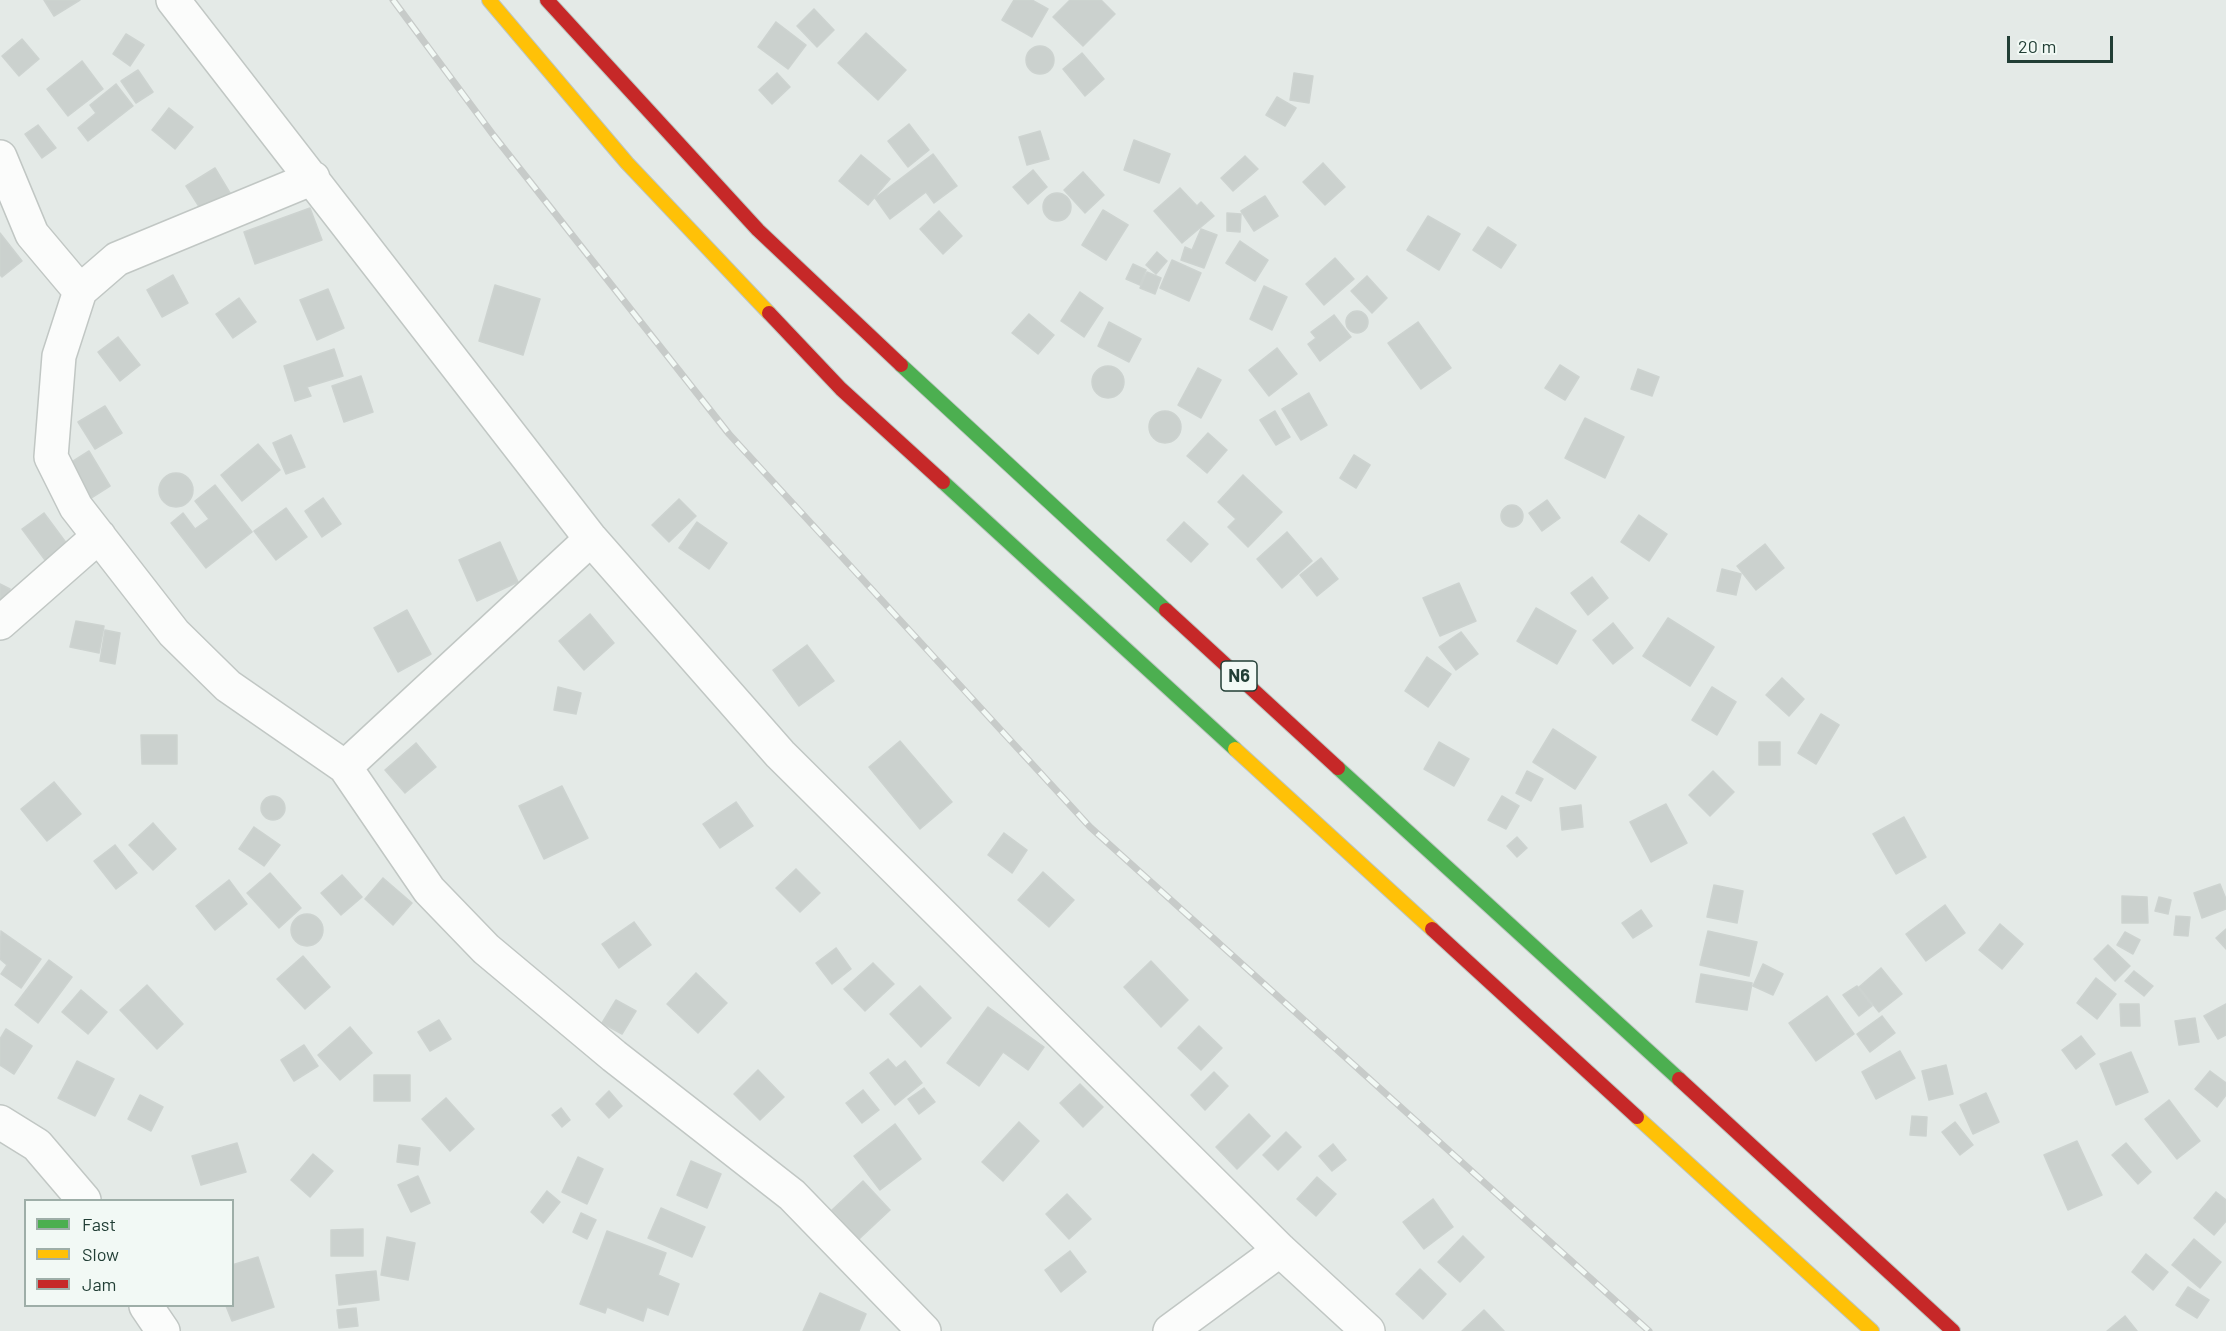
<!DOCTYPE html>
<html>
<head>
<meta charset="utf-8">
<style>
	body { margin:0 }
	#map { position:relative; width:2226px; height:1331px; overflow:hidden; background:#e4eae7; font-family:Barlow,sans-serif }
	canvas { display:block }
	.legend { position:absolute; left:24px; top:1199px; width:210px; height:108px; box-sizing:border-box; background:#f2f9f5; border:2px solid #9eaea8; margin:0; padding:8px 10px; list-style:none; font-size:18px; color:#213e35 }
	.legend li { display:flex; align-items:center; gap:12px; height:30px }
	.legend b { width:30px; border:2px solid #9eaea8 }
	.scale { position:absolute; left:2007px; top:36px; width:106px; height:27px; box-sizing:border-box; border:3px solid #213e35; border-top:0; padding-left:8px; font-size:18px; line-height:21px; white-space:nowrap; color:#213e35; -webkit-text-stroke:4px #f2f9f5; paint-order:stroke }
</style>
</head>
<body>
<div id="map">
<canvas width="2226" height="1331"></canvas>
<ul class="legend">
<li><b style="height:8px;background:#4caf50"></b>Fast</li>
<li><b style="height:8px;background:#ffc107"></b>Slow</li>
<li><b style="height:8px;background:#c62828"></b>Jam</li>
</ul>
<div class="scale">20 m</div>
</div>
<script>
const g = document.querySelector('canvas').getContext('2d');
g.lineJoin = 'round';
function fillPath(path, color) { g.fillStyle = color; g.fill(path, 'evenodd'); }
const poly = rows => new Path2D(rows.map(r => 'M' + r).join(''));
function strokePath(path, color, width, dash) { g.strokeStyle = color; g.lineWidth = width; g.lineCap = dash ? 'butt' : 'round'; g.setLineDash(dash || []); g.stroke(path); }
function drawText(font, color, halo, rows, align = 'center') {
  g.font = font + ' Barlow,sans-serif'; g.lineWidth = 5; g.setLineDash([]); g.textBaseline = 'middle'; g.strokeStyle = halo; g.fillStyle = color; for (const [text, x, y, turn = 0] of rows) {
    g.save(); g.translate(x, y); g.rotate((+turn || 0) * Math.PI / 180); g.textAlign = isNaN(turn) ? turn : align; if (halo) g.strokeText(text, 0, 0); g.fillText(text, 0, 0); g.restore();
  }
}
const building = poly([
	[44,0,80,0,54,16,44,0],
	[1014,0,1032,0,1048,9,1032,37,1002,20,1014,0],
	[1070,0,1101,0,1115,14,1083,46,1053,17,1070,0],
	[814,9,834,30,817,47,797,26,814,9],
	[776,22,806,45,788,69,758,47,776,22],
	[866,33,906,70,878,100,838,63,866,33],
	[126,34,144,45,130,66,113,54,126,34],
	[22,39,39,59,19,76,2,56,22,39],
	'1026 60a14 14 0 1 1 28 0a14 14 0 1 1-28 0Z',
	[1082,53,1104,79,1085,96,1063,69,1082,53],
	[82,61,103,89,68,116,47,89,82,61],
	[138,70,153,92,136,103,121,81,138,70],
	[777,73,790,87,772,104,759,90,777,73],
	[1294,73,1313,76,1309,103,1290,100,1294,73],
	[116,84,133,106,88,141,78,128,96,113,90,105,116,84],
	[1277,97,1296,108,1285,126,1266,115,1277,97],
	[169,108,193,127,175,149,152,130,169,108],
	[909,124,929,150,908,167,888,141,909,124],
	[38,125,56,148,42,158,25,134,38,125],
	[1040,131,1049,159,1027,165,1019,137,1040,131],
	[1134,140,1170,154,1159,183,1124,170,1134,140],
	[933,154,957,186,934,203,926,192,890,219,875,198,933,154],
	[861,155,890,179,868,205,839,181,861,155],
	[1245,156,1258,169,1233,191,1221,178,1245,156],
	[1323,163,1345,187,1325,205,1303,182,1323,163],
	[215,168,233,198,205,216,186,186,215,168],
	[1033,170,1047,187,1028,204,1013,187,1033,170],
	[1083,172,1104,195,1085,213,1064,190,1083,172],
	[1180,188,1197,206,1201,202,1214,216,1182,243,1154,211,1180,188],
	'1043 207a14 14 0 1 1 28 0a14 14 0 1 1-28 0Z',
	[1265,196,1278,216,1254,231,1241,211,1265,196],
	[310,208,322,240,255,264,244,232,310,208],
	[1103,210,1128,225,1106,260,1082,245,1103,210],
	[939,211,962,236,943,254,920,229,939,211],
	[1227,213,1241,214,1240,232,1227,231,1227,213],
	[1428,216,1460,234,1439,270,1407,250,1428,216],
	[1488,227,1516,245,1501,268,1473,250,1488,227],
	[1201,229,1217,235,1204,268,1181,260,1185,247,1192,250,1201,229],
	[0,233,22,261,2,277,0,275,0,233],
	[1240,241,1268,260,1255,281,1226,263,1240,241],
	[1157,252,1167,261,1156,274,1146,265,1157,252],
	[1335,258,1354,279,1324,305,1306,284,1335,258],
	[1172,260,1201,273,1189,301,1160,288,1172,260],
	[1133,264,1146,270,1140,285,1126,279,1133,264],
	[1147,272,1161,278,1155,294,1140,288,1147,272],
	[173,275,188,303,162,317,147,290,173,275],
	[1367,276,1387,298,1372,313,1351,291,1367,276],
	[495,285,540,299,523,355,479,341,495,285],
	[1264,286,1287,297,1272,330,1250,319,1264,286],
	[328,289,344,328,317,340,300,300,328,289],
	[1080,292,1103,308,1084,337,1061,321,1080,292],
	[239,298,256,322,233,338,216,314,239,298],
	'1346 322a11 11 0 1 1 22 0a11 11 0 1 1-22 0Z',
	[1029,314,1054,335,1038,354,1012,333,1029,314],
	[1334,315,1351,337,1320,361,1308,344,1316,338,1311,332,1334,315],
	[1109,322,1141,339,1129,362,1098,346,1109,322],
	[1418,322,1451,368,1421,389,1388,343,1418,322],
	[118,337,140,365,120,381,98,352,118,337],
	[1277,348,1297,374,1269,396,1249,370,1277,348],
	[334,349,343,376,307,387,311,396,295,401,284,366,334,349],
	[1560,365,1579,377,1565,400,1545,388,1560,365],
	'1092 382a16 16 0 1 1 32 0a16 16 0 1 1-32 0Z',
	[1198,368,1221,380,1201,418,1178,405,1198,368],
	[1638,369,1659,377,1652,396,1631,389,1638,369],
	[361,376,373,412,344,422,332,386,361,376],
	[1309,393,1327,425,1301,440,1282,409,1309,393],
	[105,406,122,433,95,449,78,422,105,406],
	[1275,411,1290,437,1276,445,1260,420,1275,411],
	'1149 427a16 16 0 1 1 32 0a16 16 0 1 1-32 0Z',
	[1585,418,1624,437,1605,478,1565,458,1585,418],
	[1208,433,1227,450,1207,473,1187,456,1208,433],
	[291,435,305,467,286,474,273,443,291,435],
	[258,444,280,470,242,501,221,475,258,444],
	[89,451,110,486,88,500,67,465,89,451],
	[1354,455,1370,465,1356,488,1340,478,1354,455],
	'159 490a17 17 0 1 1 34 0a17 17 0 1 1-34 0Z',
	[1243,475,1282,512,1248,547,1228,527,1236,519,1218,502,1243,475],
	[215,485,252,532,206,568,171,523,183,513,195,529,209,519,195,501,215,485],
	[323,498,341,524,322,537,305,511,323,498],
	[679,499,696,516,669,542,652,525,679,499],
	[1547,500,1560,518,1542,531,1529,513,1547,500],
	'1501 516a11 11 0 1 1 22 0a11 11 0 1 1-22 0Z',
	[286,508,307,537,276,560,254,531,286,508],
	[44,513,70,548,48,564,22,529,44,513],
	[1639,515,1667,534,1649,561,1621,542,1639,515],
	[697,522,727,543,709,569,679,548,697,522],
	[1184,522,1208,544,1191,562,1167,540,1184,522],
	[1287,532,1312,561,1282,588,1257,559,1287,532],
	[500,542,518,582,477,601,459,560,500,542],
	[1765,544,1784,568,1756,590,1737,566,1765,544],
	[1321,558,1338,579,1317,596,1300,575,1321,558],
	[1722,569,1741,574,1736,595,1717,591,1722,569],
	[1592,577,1608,598,1588,615,1571,593,1592,577],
	[1459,583,1476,621,1440,636,1423,598,1459,583],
	[0,584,10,589,0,608,0,584],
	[1536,608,1576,631,1557,664,1517,641,1536,608],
	[407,610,431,654,398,672,374,628,407,610],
	[590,614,614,643,584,670,559,641,590,614],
	[1668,618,1714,647,1690,686,1643,656,1668,618],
	[76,621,104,626,99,653,70,647,76,621],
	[1613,623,1633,648,1613,664,1593,640,1613,623],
	[105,630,120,633,115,664,100,661,105,630],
	[1461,632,1478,654,1456,670,1439,647,1461,632],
	[807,645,834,681,799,706,773,670,807,645],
	[1427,657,1451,674,1428,707,1405,691,1427,657],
	[1782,678,1804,699,1789,716,1766,695,1782,678],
	[558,687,581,693,576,714,554,710,558,687],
	[1712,687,1736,702,1717,735,1692,720,1712,687],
	[1821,714,1839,725,1816,764,1798,753,1821,714],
	[1553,729,1596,757,1575,789,1533,762,1553,729],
	[141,735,177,735,177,764,142,764,141,735],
	[900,741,952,802,920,829,869,767,900,741],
	[1439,742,1469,759,1454,786,1424,769,1439,742],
	[1759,742,1780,742,1780,765,1759,765,1759,742],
	[416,743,436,767,405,793,385,770,416,743],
	[1527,771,1543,779,1531,801,1516,793,1527,771],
	[1713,771,1734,792,1710,816,1689,795,1713,771],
	[54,782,81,814,47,841,21,809,54,782],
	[562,786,588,838,544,859,519,806,562,786],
	'261 808a12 12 0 1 1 24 0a12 12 0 1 1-24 0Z',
	[1502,796,1519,806,1506,829,1488,820,1502,796],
	[736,802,753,826,720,848,703,824,736,802],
	[1666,804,1687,843,1651,862,1630,822,1666,804],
	[1581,805,1583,827,1562,830,1560,808,1581,805],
	[1904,817,1926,857,1896,874,1873,834,1904,817],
	[153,823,176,849,153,870,129,845,153,823],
	[254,827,280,845,264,866,239,849,254,827],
	[1004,833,1027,850,1012,873,988,855,1004,833],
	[1517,837,1527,848,1517,857,1507,846,1517,837],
	[115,845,137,873,116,889,94,861,115,845],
	[796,869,820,893,800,912,776,888,796,869],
	[1043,872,1074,900,1049,927,1018,900,1043,872],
	[270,873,301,908,279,928,247,893,270,873],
	[342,875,362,897,341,915,321,893,342,875],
	[383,878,412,903,393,925,365,899,383,878],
	[229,880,247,904,215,930,196,906,229,880],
	[2220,884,2226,899,2226,909,2202,918,2194,893,2220,884],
	[1714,885,1743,891,1737,923,1707,917,1714,885],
	[2122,896,2147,897,2148,923,2122,923,2122,896],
	[2159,897,2171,900,2168,914,2155,911,2159,897],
	[1945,905,1965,933,1926,961,1906,934,1945,905],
	[1641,910,1652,926,1633,938,1622,923,1641,910],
	'291 930a16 16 0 1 1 32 0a16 16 0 1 1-32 0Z',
	[2176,916,2190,917,2188,936,2174,935,2176,916],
	[634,922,651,945,619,968,602,944,634,922],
	[2000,924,2023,944,2002,969,1979,950,2000,924],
	[2226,929,2226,949,2216,938,2226,929],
	[1,931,41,959,21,988,1,974,7,965,0,959,1,931],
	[1708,931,1757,942,1749,976,1700,965,1708,931],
	[2125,932,2140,940,2133,954,2117,945,2125,932],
	[2108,945,2130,966,2115,981,2094,959,2108,945],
	[836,948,851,969,832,984,816,963,836,948],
	[303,956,330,987,305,1009,277,979,303,956],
	[49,960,72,977,38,1023,15,1005,49,960],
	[1151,961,1188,1000,1161,1027,1124,987,1151,961],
	[873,963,894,984,865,1011,844,989,873,963],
	[1763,964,1783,974,1773,995,1753,986,1763,964],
	[1881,968,1902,994,1879,1012,1859,987,1881,968],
	[2134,971,2153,986,2144,996,2125,981,2134,971],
	[696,973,727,1003,698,1033,667,1004,696,973],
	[1701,974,1752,983,1747,1010,1696,1002,1701,974],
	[2096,978,2116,994,2097,1019,2077,1003,2096,978],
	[147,985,183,1024,157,1049,120,1010,147,985],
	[920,986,951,1018,921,1047,890,1014,920,986],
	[1857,986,1872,1006,1859,1016,1843,995,1857,986],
	[81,990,107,1012,88,1034,62,1012,81,990],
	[1827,996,1854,1034,1816,1061,1789,1023,1827,996],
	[616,1000,636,1011,622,1034,602,1023,616,1000],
	[2120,1004,2139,1004,2140,1026,2121,1026,2120,1004],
	[2226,1004,2226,1035,2218,1039,2204,1016,2226,1004],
	[988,1007,1044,1047,1028,1070,1003,1052,979,1086,947,1063,988,1007],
	[1882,1016,1895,1033,1870,1052,1857,1034,1882,1016],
	[2195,1018,2199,1042,2179,1045,2175,1021,2195,1018],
	[439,1020,451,1039,430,1051,418,1032,439,1020],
	[1199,1026,1222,1048,1201,1070,1178,1048,1199,1026],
	[350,1027,372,1053,340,1080,318,1055,350,1027],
	[6,1029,32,1046,14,1074,0,1065,0,1039,6,1029],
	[2081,1036,2095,1054,2076,1069,2062,1050,2081,1036],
	[304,1045,318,1066,294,1081,281,1060,304,1045],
	[1900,1051,1915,1078,1876,1099,1862,1072,1900,1051],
	[2131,1052,2148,1092,2116,1105,2100,1064,2131,1052],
	[888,1059,896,1068,905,1061,922,1083,895,1105,870,1073,888,1059],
	[77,1061,114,1079,95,1116,58,1098,77,1061],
	[1946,1065,1953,1094,1929,1100,1922,1071,1946,1065],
	[758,1070,784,1097,760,1120,734,1094,758,1070],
	[2210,1071,2226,1083,2226,1095,2217,1107,2195,1089,2210,1071],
	[1214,1072,1228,1086,1205,1110,1191,1095,1214,1072],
	[374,1075,410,1075,410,1101,374,1101,374,1075],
	[1080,1084,1103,1107,1083,1127,1060,1103,1080,1084],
	[924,1088,935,1102,919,1114,908,1099,924,1088],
	[863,1090,879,1110,862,1123,846,1103,863,1090],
	[609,1091,622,1106,609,1118,596,1104,609,1091],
	[1986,1093,1999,1122,1973,1134,1960,1105,1986,1093],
	[140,1095,163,1107,151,1131,128,1119,140,1095],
	[446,1098,474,1129,450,1151,422,1119,446,1098],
	[2169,1100,2200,1141,2177,1159,2145,1119,2169,1100],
	[561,1108,570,1120,562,1127,552,1115,561,1108],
	[1249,1114,1270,1136,1237,1169,1216,1147,1249,1114],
	[1912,1116,1927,1117,1926,1136,1910,1135,1912,1116],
	[1019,1122,1039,1141,1003,1181,982,1162,1019,1122],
	[1955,1122,1973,1145,1960,1155,1942,1132,1955,1122],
	[895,1124,921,1159,880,1190,854,1156,895,1124],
	[1286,1132,1301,1147,1278,1170,1263,1155,1286,1132],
	[2077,1141,2102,1195,2068,1210,2044,1155,2077,1141],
	[237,1143,246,1172,201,1185,192,1156,237,1143],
	[2126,1143,2151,1172,2138,1184,2112,1155,2126,1143],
	[1333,1144,1346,1160,1332,1171,1319,1156,1333,1144],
	[399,1145,420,1148,418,1165,397,1162,399,1145],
	[313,1154,333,1171,310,1197,291,1180,313,1154],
	[578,1157,603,1169,587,1204,562,1192,578,1157],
	[691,1161,721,1174,707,1208,677,1195,691,1161],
	[418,1176,430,1203,411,1212,398,1185,418,1176],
	[1317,1177,1336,1194,1316,1216,1297,1199,1317,1177],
	[863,1181,890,1210,859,1239,832,1210,863,1181],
	[547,1191,560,1202,543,1223,531,1212,547,1191],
	[2216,1192,2226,1200,2226,1221,2214,1235,2194,1218,2216,1192],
	[1067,1194,1091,1219,1069,1239,1046,1214,1067,1194],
	[1433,1199,1453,1227,1424,1249,1403,1222,1433,1199],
	[661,1208,705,1227,692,1257,648,1238,661,1208],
	[581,1213,596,1220,587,1239,573,1232,581,1213],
	[363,1229,363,1256,331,1256,331,1230,363,1229],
	[607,1231,666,1253,658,1275,679,1284,668,1315,647,1307,643,1321,607,1307,605,1313,580,1304,607,1231],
	[1463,1236,1484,1257,1460,1282,1438,1262,1463,1236],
	[387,1237,415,1243,408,1280,381,1275,387,1237],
	[2194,1239,2221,1262,2200,1288,2172,1265,2194,1239],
	[1070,1251,1086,1272,1061,1292,1045,1270,1070,1251],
	[2146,1254,2168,1272,2153,1290,2132,1272,2146,1254],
	[258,1257,274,1307,232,1321,226,1306,232,1306,232,1265,258,1257],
	[1420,1269,1446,1294,1423,1319,1396,1294,1420,1269],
	[376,1271,379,1300,339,1305,336,1275,376,1271],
	[2188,1287,2209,1300,2197,1318,2176,1305,2188,1287],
	[820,1293,866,1314,859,1331,803,1331,820,1293],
	[356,1308,358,1326,339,1328,337,1310,356,1308],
	[1484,1310,1504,1331,1462,1331,1484,1310],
	[2125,1316,2137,1331,2107,1331,2125,1316]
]);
const street = poly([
	[173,0,591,539,780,754,1280,1250,1368,1331],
	[0,157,32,234,80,291],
	[313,178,117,259,80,291,59,356,51,457,76,507,174,633,228,686,345,767,429,890,486,949,614,1056,792,1195,924,1331],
	[0,623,99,536],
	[345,767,591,539],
	[0,1122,37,1145,84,1200],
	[146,1306,163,1331],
	[1170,1331,1280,1250]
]);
const fast = poly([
	[901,365,1166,610],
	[943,482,1235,749],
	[1338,768,1679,1079]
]);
const slow = poly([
	[489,0,627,163,769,313],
	[1235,749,1432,929],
	[1637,1117,1872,1331]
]);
const jam = poly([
	[547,0,758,230,901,365],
	[769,313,841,389,943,482],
	[1166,610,1338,768],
	[1432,929,1637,1117],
	[1679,1079,1953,1331]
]);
const rail = poly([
	[393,0,494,136,729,434,1090,827,1649,1331]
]);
const shields = [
	[1239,676,36]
];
const shieldNames = [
	["N6",1239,676]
];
fillPath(building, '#cbd1ce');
strokePath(building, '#cdd3d0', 1.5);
strokePath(street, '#c1c7c4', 36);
strokePath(fast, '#bcc6c2', 16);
strokePath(slow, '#bcc6c2', 16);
strokePath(jam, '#bcc6c2', 16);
strokePath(street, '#fbfcfb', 33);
strokePath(fast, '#4caf50', 14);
strokePath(slow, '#ffc107', 14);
strokePath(jam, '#c62828', 14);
strokePath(rail, '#c7cbc9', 7);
strokePath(rail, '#f2f9f5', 4.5, [14]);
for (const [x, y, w] of shields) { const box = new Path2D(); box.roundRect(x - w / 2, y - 15, w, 30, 4.5); g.fillStyle = '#f2f9f5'; g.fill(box); strokePath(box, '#213e35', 1.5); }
drawText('bold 18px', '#213e35', null, shieldNames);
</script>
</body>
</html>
